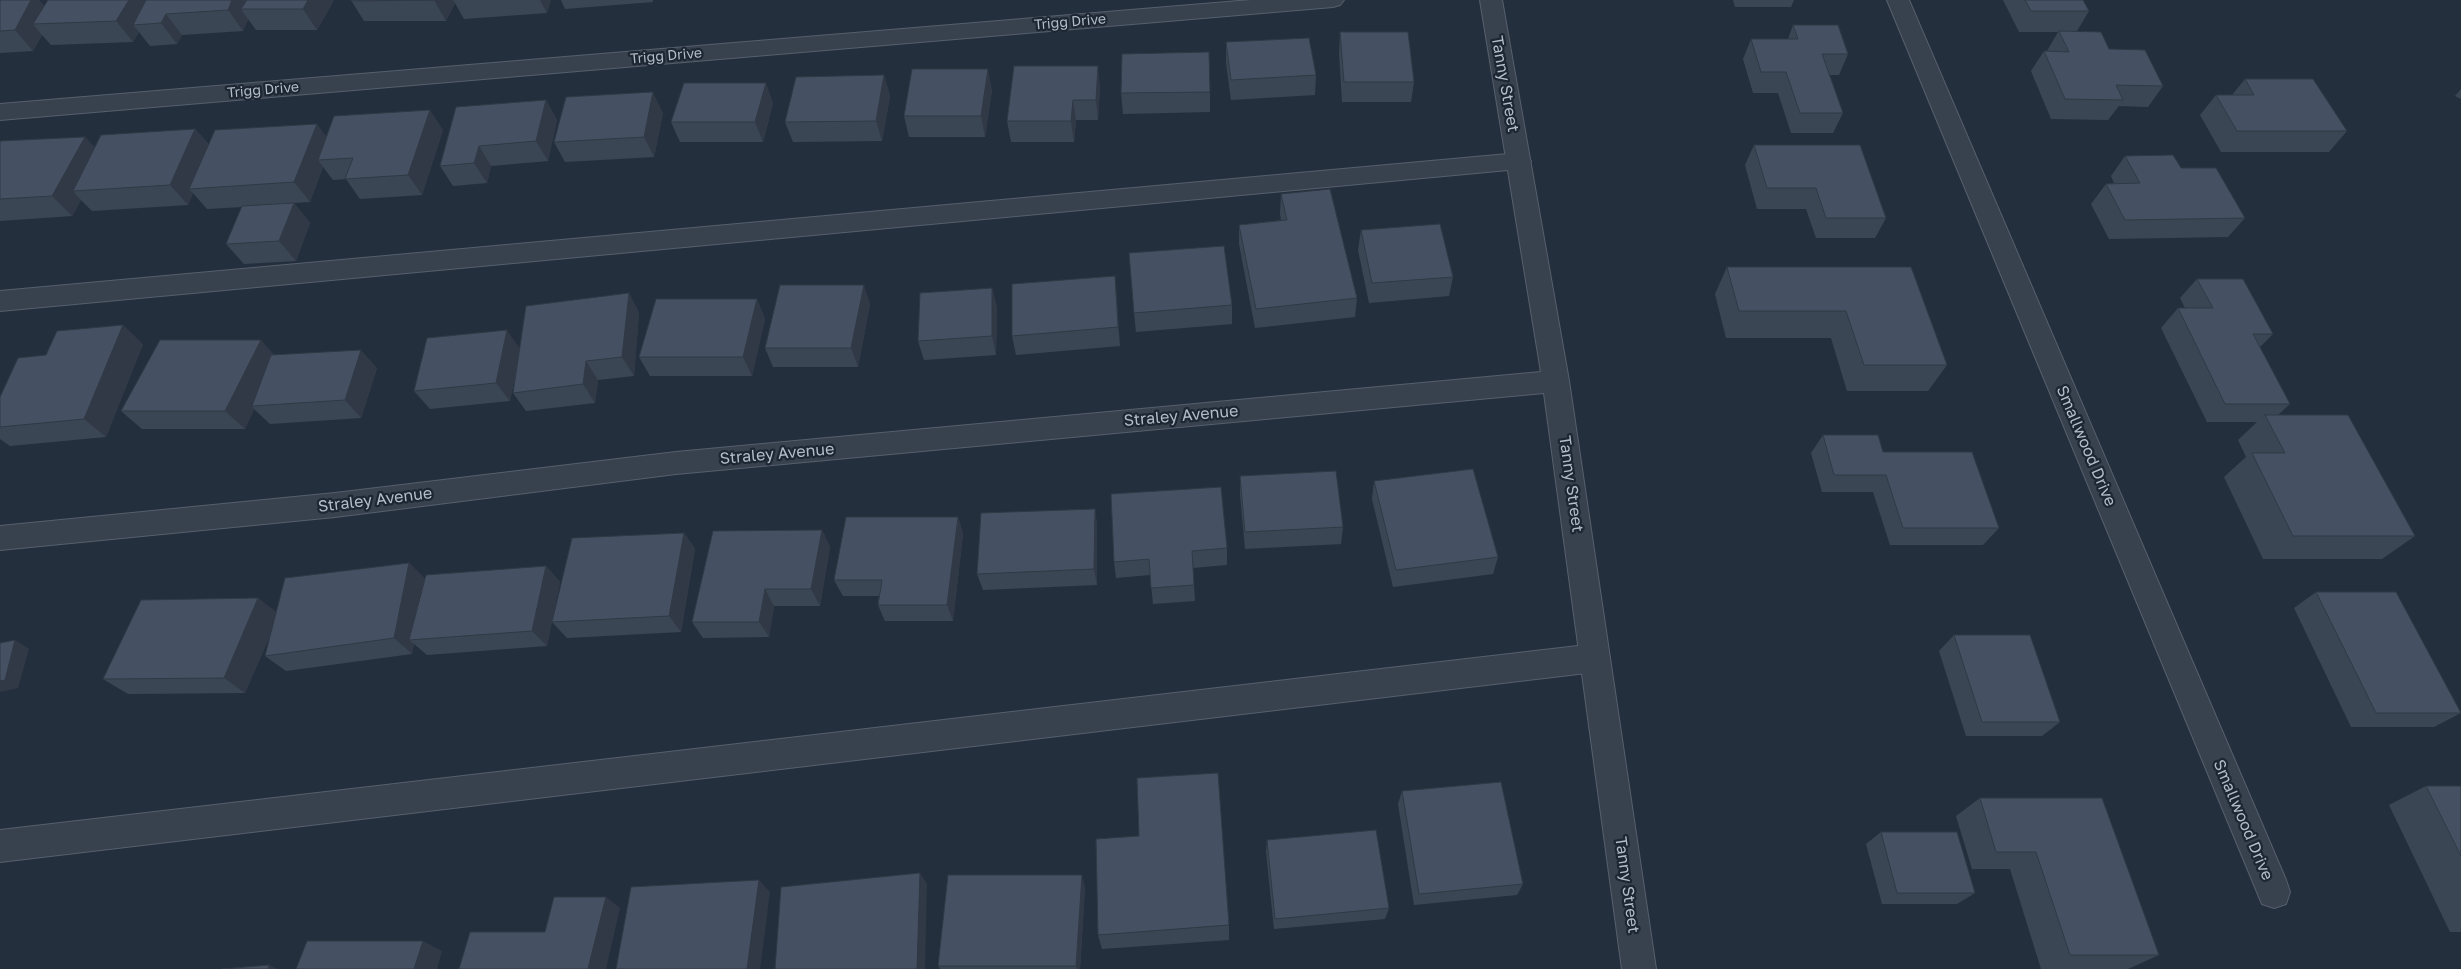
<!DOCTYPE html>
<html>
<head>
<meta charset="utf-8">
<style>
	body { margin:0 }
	canvas { display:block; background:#242f3e }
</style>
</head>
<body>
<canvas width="2461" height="969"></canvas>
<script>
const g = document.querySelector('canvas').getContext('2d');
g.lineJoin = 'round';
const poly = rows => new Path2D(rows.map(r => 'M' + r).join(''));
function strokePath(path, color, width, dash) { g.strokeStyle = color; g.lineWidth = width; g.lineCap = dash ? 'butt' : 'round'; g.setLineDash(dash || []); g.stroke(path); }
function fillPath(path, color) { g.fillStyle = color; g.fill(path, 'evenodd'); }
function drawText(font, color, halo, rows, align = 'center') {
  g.font = font + ' "Golos Text",sans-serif'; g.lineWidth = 4.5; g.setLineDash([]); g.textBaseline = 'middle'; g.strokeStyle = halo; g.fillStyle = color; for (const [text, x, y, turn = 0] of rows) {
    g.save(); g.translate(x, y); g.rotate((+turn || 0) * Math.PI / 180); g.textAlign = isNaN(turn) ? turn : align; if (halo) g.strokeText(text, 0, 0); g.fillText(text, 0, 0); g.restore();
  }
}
const service = poly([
	[1519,153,1527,155,1531,161,1527,167,1519,169,0,311,0,291,1519,153],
	[1595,644,1606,648,1610,658,1606,668,1595,672,0,862,0,830,1595,644]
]);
const minor = poly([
	[1251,0,1344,0,1340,5,1333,7,0,120,0,104,1251,0],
	[1480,0,1502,0,1569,381,1656,969,1622,969,1544,393,676,474,335,517,0,550,0,526,335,493,676,452,1541,372,1480,0],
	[1887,0,1909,0,2286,880,2290,892,2286,904,2274,908,2262,904,1887,0]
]);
const wall = poly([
	[0,0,39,0,44,6,334,0,317,30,256,30,248,19,243,31,182,35,177,44,150,46,139,32,133,42,51,45,42,35,33,51,0,53],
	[351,0,551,0,547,13,464,19,455,3,446,21,364,21],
	[561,0,653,0,653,2,565,9],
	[1733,0,1794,0,1791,7,1735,7],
	[2003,0,2083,0,2089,11,2077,31,2109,49,2163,86,2148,107,2119,106,2108,120,2051,119,2031,71,2044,51,2047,51,2058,32,2019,32],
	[1793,25,1848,54,1839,75,1830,75,1843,113,1833,133,1791,133,1778,93,1753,93,1743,59,1751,39,1788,39],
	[1340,32,1414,82,1411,102,1342,102,1339,53],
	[1226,42,1316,75,1315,95,1231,100,1226,63],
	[884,75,890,96,882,141,793,142,785,122],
	[2245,79,2347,131,2329,152,2221,152,2200,115,2216,95,2232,95],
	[1100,87,1098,120,1076,120,1074,142,1011,142,1007,121],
	[2461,89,2461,99,2455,96],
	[992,90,985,137,909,137,904,116],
	[1210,92,1210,112,1123,114,1121,93],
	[546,100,557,120,548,161,491,166,487,183,453,186,440,166],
	[773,103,763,142,680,142,671,122],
	[663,113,654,157,565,162,554,142],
	[195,129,209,145,326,137,443,130,422,195,360,199,346,179,333,180,323,167,310,202,294,203,310,223,296,261,244,264,226,244,242,207,207,209,193,193,188,205,92,211,81,200,72,216,0,221,0,141,85,137,95,148],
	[1754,145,1886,218,1875,238,1816,238,1806,209,1757,209,1745,165],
	[2125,156,2181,168,2245,218,2228,237,2109,239,2091,204,2106,184,2114,183,2111,176],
	[1281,194,1357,298,1355,317,1255,328,1239,244,1239,225,1281,220,1280,214],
	[1361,230,1453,277,1449,296,1369,303,1358,250],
	[1727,267,1911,267,1947,365,1928,391,1847,391,1831,338,1726,338,1715,294],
	[1115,276,1120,346,1016,355,1012,336],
	[2197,279,2273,334,2260,347,2290,404,2278,415,2415,536,2382,559,2263,559,2224,477,2246,457,2238,440,2257,422,2207,422,2161,328,2178,308,2185,308,2180,298],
	[992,288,997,308,996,355,924,360,918,341],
	[629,293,639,313,634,376,598,380,595,403,526,411,513,393,516,371,510,401,430,409,414,391,520,348],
	[757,299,765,319,752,376,650,376,639,357],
	[870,304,858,367,773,367,765,348],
	[1232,305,1232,324,1136,332,1134,313],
	[143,344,106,437,10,446,0,439,0,397,46,355],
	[275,355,377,368,361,418,270,424,254,409,245,429,142,429,121,411],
	[1823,435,1883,452,1999,528,1983,545,1890,545,1873,492,1822,492,1811,453],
	[1240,476,1343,527,1341,544,1245,549,1240,494],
	[1374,481,1498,557,1493,574,1393,587,1372,499],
	[1111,494,1227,548,1227,565,1193,568,1195,601,1153,604,1150,575,1116,578,1114,562],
	[1095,509,1097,526,1097,585,983,590,977,574],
	[958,517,963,534,953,621,885,621,878,605,879,596,843,596,834,580],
	[822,530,830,547,820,606,774,606,769,637,703,638,692,622],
	[684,533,695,549,681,632,567,638,552,622],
	[409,563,425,579,546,566,560,582,547,646,427,655,414,644,412,654,286,671,265,656,272,631,245,693,128,694,103,679,258,598,276,613],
	[2316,592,2461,713,2434,727,2351,727,2294,608],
	[1954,635,2060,722,2042,736,1966,736,1939,651],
	[2426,786,2461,786,2461,932,2450,932,2389,805],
	[1402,791,1523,884,1517,895,1414,905,1398,804],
	[1980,798,2159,955,2128,969,2041,969,2010,869,1972,869,1956,816],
	[1881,832,1975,893,1957,904,1882,904,1866,844],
	[1267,840,1389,908,1385,919,1274,929,1266,852],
	[1085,887,1080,969,940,969,938,966],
	[1229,925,1229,940,1102,949,1098,935]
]);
const shadedWall = poly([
	[31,0,39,0,52,15,33,24,42,35,33,51,15,30],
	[129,0,157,0,133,25,139,32,133,42,116,21],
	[232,0,257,0,241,9,248,19,243,31,228,10],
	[308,0,334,0,317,30,303,9],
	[434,0,453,0,455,3,446,21],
	[540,0,551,0,547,13],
	[166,14,182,35,177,44,161,23],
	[1098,66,1100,87,1098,120,1096,100],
	[988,69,992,90,985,137,981,116],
	[884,75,890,96,882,141,876,121],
	[766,83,773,103,763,142,755,122],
	[653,92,663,113,654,157,644,137],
	[546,100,557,120,548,161,536,141],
	[1073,100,1076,120,1074,142,1071,121],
	[430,110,443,130,422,195,408,175],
	[317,124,332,144,318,160,323,167,310,202,294,182],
	[195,129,212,150,189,189,193,193,188,205,170,185],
	[85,137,103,157,73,191,81,200,72,216,52,196],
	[479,146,491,166,487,183,474,163],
	[294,203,310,223,296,261,279,241],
	[1115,276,1117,296,1120,346,1118,327],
	[864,285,870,304,858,367,851,348],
	[992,288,997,308,996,355,992,336],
	[629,293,639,313,634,376,622,357],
	[757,299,765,319,752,376,743,357],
	[123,325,143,344,106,437,84,419],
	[507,330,520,349,510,401,496,383],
	[261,340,278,359,252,406,254,409,245,429,225,411],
	[361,350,377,368,361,418,345,400],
	[586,361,598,380,595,403,583,384],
	[1095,509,1097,526,1097,585,1094,569],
	[958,517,963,534,953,621,947,605],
	[822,530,830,547,820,606,811,589],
	[684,533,695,549,681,632,669,616],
	[409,563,426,580,409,640,414,644,412,654,394,638],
	[546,566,560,582,547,646,532,631],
	[765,589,774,606,769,637,759,622],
	[258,598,279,614,245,693,224,678],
	[15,640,29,649,18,688,0,692,0,681],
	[920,873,927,884,925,969,917,969],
	[1082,875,1085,887,1080,969,1077,969,1076,966],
	[759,880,770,892,760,969,747,969],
	[606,897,620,908,606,969,588,969],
	[423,941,442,951,437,969,414,969],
	[269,965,278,969,268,969]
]);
const building = poly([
	[0,0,31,0,15,30,0,31,0,0],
	[48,0,129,0,116,21,33,24,48,0],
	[146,0,232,0,228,10,166,14,161,23,133,25,146,0],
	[247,0,308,0,303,9,241,9,247,0],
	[351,0,434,0,351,1,351,0],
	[2025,0,2083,0,2089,11,2031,11,2025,0],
	[1793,25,1838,25,1848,54,1822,54,1843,113,1800,113,1786,72,1761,72,1751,39,1798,39,1793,25],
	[2059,31,2101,32,2109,49,2145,50,2163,86,2116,85,2123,100,2065,99,2044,51,2069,52,2059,31],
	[1340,32,1408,32,1414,82,1344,82,1340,32],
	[1309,38,1316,75,1231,80,1226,42,1309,38],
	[1209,52,1210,92,1121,93,1122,54,1209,52],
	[1014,66,1098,66,1096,100,1073,100,1071,121,1007,121,1014,66],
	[912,69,988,69,981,116,904,116,912,69],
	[884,75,876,121,785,122,796,77,884,75],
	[2245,79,2313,79,2347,131,2237,131,2216,95,2254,95,2245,79],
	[684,83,766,83,755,122,671,122,684,83],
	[653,92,644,137,554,142,566,97,653,92],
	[546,100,536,141,479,146,474,163,440,166,456,107,546,100],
	[430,110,408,175,345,179,353,158,318,160,334,116,430,110],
	[317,124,294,182,189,189,215,130,317,124],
	[195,129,170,185,73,191,101,135,195,129],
	[85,137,52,196,0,199,0,141,85,137],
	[1754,145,1860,145,1886,218,1826,218,1816,188,1767,188,1754,145],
	[2173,155,2181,168,2216,168,2245,218,2125,220,2106,184,2140,183,2125,156,2173,155],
	[1330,189,1357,298,1256,309,1239,225,1287,220,1281,194,1330,189],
	[294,203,279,241,226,244,242,206,294,203],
	[1440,224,1453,277,1372,283,1361,230,1440,224],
	[1224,246,1232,305,1134,313,1129,253,1224,246],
	[1727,267,1911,267,1947,365,1864,365,1846,311,1739,311,1727,267],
	[1115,276,1118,327,1012,336,1012,284,1115,276],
	[2197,279,2243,279,2273,334,2253,334,2290,404,2225,404,2178,308,2213,308,2197,279],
	[780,285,864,285,851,348,765,348,780,285],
	[992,288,992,336,918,341,920,293,992,288],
	[629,293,622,357,586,361,583,384,513,393,526,306,629,293],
	[656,299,757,299,743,357,639,357,656,299],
	[123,325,84,419,0,427,0,397,18,358,46,355,57,331,123,325],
	[507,330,496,383,414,391,427,338,507,330],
	[160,340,261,340,225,411,121,411,160,340],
	[361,350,345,400,252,406,271,355,361,350],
	[2265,415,2348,415,2415,536,2293,536,2252,453,2285,453,2265,415],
	[1823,435,1878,435,1883,452,1972,452,1999,528,1903,528,1886,475,1834,475,1823,435],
	[1473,469,1498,557,1396,570,1374,481,1473,469],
	[1336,471,1343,527,1245,532,1240,476,1336,471],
	[1221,487,1227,548,1192,551,1194,585,1151,588,1149,559,1114,562,1111,494,1221,487],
	[1095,509,1094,569,977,574,981,513,1095,509],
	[846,517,958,517,947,605,878,605,882,580,834,580,846,517],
	[822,530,811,589,765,589,759,622,692,622,713,531,822,530],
	[684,533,669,616,552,622,572,538,684,533],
	[409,563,394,638,265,656,285,578,409,563],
	[546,566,532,631,409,640,426,575,546,566],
	[2316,592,2396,592,2461,713,2376,713,2316,592],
	[258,598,224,678,103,679,141,600,258,598],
	[1954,635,2030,635,2060,722,1982,722,1954,635],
	[15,640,5,680,0,681,0,643,15,640],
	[1218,773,1229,925,1098,935,1096,839,1139,836,1137,778,1218,773],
	[1501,782,1523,884,1419,894,1402,791,1501,782],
	[2426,786,2461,786,2461,856,2426,786],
	[1980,798,2102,798,2159,955,2070,955,2036,852,1996,852,1980,798],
	[1376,830,1389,908,1275,919,1267,840,1376,830],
	[1881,832,1957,832,1975,893,1897,893,1881,832],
	[920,873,917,969,775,969,781,887,920,873],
	[948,875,1082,875,1076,966,938,966,948,875],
	[759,880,747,969,616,969,631,887,759,880],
	[554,897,606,897,588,969,459,969,470,932,545,932,554,897],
	[307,941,423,941,414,969,296,969,307,941],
	[269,965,268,969,222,969,269,965]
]);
const farStreetnames = [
	["Trigg Drive",1070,22,-5],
	["Trigg Drive",666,56,-5],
	["Trigg Drive",263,90,-5]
];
const streetNames = [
	["Tanny Street",1505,84,80],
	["Straley Avenue",1181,416,-5],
	["Smallwood Drive",2086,446,67],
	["Straley Avenue",777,454,-5],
	["Tanny Street",1571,484,82],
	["Straley Avenue",375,500,-7],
	["Smallwood Drive",2243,820,67],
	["Tanny Street",1627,885,82]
];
strokePath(service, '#565f6c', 2);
strokePath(minor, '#565f6c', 2);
fillPath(service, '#38414e');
fillPath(minor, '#38414e');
fillPath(wall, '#3b4654');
fillPath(shadedWall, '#303945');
fillPath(building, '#455162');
strokePath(building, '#303945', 1);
drawText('14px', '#b4bcc9', '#1d2633', farStreetnames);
drawText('16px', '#b4bcc9', '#1d2633', streetNames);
</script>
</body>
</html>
